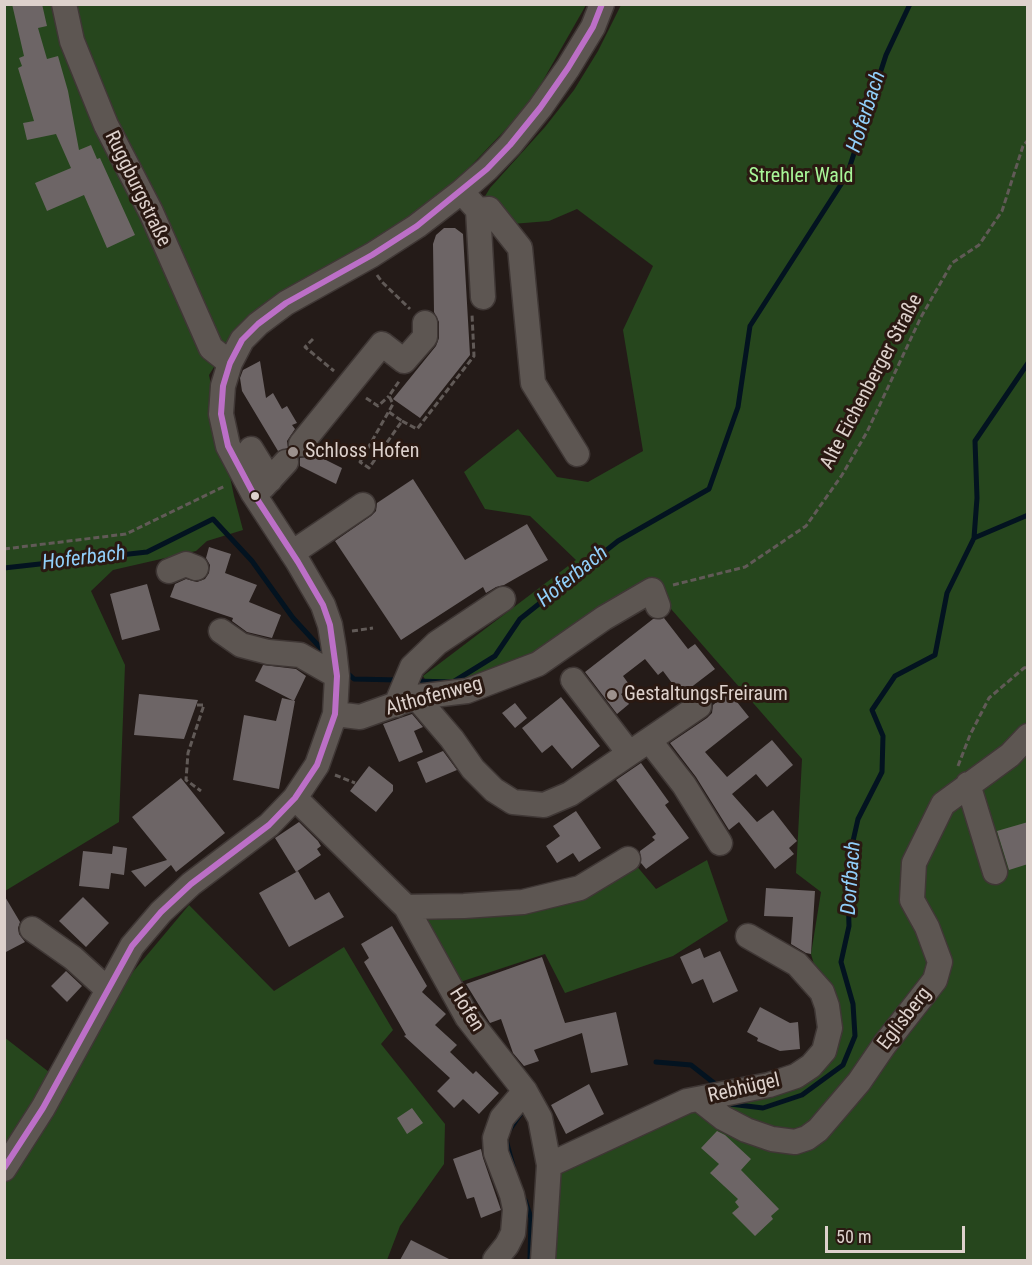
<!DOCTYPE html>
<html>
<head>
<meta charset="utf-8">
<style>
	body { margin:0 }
	#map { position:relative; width:1032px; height:1265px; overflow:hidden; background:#241b18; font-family:"Roboto Condensed",sans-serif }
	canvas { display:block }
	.frame { position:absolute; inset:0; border:6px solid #ddd1cc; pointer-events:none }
	.scale { position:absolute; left:825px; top:1226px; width:140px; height:27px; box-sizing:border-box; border:3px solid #ddd1cc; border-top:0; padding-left:8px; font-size:18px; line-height:21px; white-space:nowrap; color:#ddd1cc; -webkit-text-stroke:4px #2a1912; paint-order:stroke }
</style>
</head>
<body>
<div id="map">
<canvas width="1032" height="1265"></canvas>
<div class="frame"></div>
<div class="scale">50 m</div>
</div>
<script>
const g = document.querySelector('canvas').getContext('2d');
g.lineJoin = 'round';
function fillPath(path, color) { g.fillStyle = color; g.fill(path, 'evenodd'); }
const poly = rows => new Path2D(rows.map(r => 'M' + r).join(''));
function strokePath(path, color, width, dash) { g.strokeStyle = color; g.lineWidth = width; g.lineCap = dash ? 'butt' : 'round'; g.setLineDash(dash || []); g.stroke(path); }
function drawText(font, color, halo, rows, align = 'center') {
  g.font = font + ' "Roboto Condensed",sans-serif'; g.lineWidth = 6; g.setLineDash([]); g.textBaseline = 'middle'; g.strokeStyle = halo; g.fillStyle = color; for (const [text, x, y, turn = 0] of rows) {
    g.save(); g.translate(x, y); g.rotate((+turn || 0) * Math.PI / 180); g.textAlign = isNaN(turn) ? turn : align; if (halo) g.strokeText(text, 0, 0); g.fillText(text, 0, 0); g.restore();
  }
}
const green = poly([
	[5,5,586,5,529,105,443,195,240,326,209,375,234,496,243,530,207,541,196,551,113,570,91,591,125,665,119,822,5,891],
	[621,5,1027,5,1027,1260,546,1260,553,1172,824,1051,822,992,811,954,821,892,796,873,802,759,651,586,537,661,432,691,423,676,576,560,530,516,485,509,464,472,518,429,557,477,588,482,643,451,623,330,653,266,577,209,549,221,512,224,484,198,490,188,545,127,574,90,598,51],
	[707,860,728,921,673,956,565,993,545,954,457,983,422,915,635,864,656,889],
	[189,905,274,991,344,947,393,1030,381,1044,445,1124,444,1164,400,1226,387,1260,5,1260,4,1037,49,1072]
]);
const stream = poly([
	[974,538,977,498,975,441,1028,363],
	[4,568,147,552,213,519,252,561,293,618,327,655],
	[345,671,354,679,399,680],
	[414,681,453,682,495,656,520,619,618,541,709,489,738,407,750,326,847,175,886,55,910,4],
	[656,1062,691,1065,714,1083,719,1089],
	[728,1102,730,1104,763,1108,802,1095,843,1065,855,1036,853,1004,841,962,849,926,848,886,851,850,858,819,882,772,883,736,872,710,895,676,935,655,947,593,974,538,1028,515],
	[508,1132,521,1113],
	[506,1140,513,1166],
	[525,1200,531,1218,530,1260]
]);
const building = poly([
	[12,4,42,4,47,26,38,28,47,59,58,56,68,91,79,150,91,145,97,159,100,158,135,235,107,248,84,195,47,211,35,183,71,168,56,134,27,140,23,123,34,121,18,68,22,66,19,58,24,56],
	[444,228,455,228,463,234,470,355,420,418,393,399,436,346,439,338,439,322,434,312,433,244,436,235],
	[260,361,266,398,273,393,282,409,287,406,297,423,292,425,295,429,287,441,288,448,278,451,242,391,240,378,243,370],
	[312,453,342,468,336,484,300,466,300,458,307,457],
	[413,479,465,560,527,524,548,560,504,585,496,587,486,593,483,587,401,640,335,541,371,516,376,511,377,503],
	[209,547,231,554,225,573,257,585,249,602,281,615,272,638,247,632,232,621,233,618,170,597,175,584,186,579,197,582,205,579,209,573,210,565,206,558],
	[147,584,160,630,122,640,110,594],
	[664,618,688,649,695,644,715,669,681,695,663,671,658,675,645,659,623,676,631,687,621,694,629,704,617,714,585,672,653,619],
	[263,665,296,669,306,676,294,701,255,681],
	[729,692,749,717,705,752,727,777,772,740,793,765,767,787,756,774,732,794,757,822,773,810,797,841,789,848,794,854,775,869,739,822,729,830,696,777,670,743,707,718,712,713,713,705],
	[139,694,198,700,184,739,134,735],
	[561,697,600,746,572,769,552,745,542,753,522,728],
	[282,698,295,701,279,789,233,780,244,715,276,721],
	[515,703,527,718,515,728,502,713],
	[412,714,423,727,414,731,423,752,399,762,383,724],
	[443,751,457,770,426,783,417,762],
	[641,763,669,802,665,805,689,838,646,869,641,863,640,851,655,840,652,837,656,834,616,780],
	[369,766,393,785,393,791,376,812,350,791],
	[181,778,225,833,176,872,171,865,145,887,131,871,167,860,132,817],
	[576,811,601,848,579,862,573,853,557,863,546,846,560,836,553,826],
	[299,822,318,841,321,846,317,849,321,855,296,872,275,838],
	[1028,822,1028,864,1009,870,997,831],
	[113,846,127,848,124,875,111,873,109,889,79,886,83,851,112,854],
	[298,871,315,900,329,892,344,917,289,947,259,893],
	[766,888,815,891,811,954,806,953,791,944,793,917,764,916],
	[4,895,20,922,18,928,19,934,25,942,4,953],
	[83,897,109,923,86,947,59,921],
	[392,926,427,986,422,992,446,1014,435,1025,457,1045,450,1052,473,1074,476,1071,499,1093,479,1114,463,1099,454,1108,437,1091,450,1078,404,1036,406,1035,364,962,369,958,361,944],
	[700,948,704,958,720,951,738,991,713,1003,703,979,692,984,680,957],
	[542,957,565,1023,616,1012,628,1065,591,1073,582,1033,534,1050,539,1061,524,1066,513,1053,501,1019,490,1023,466,984],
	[66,971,82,986,67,1002,51,986],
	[760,1007,790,1023,798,1022,800,1049,780,1051,757,1041,758,1038,747,1032],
	[589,1084,604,1114,566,1134,551,1105],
	[412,1108,423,1123,407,1134,397,1118],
	[717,1131,725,1135,751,1159,741,1170,779,1209,771,1216,773,1219,755,1236,732,1213,739,1207,735,1202,738,1199,710,1173,719,1164,701,1148],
	[481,1149,483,1158,501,1210,481,1218,474,1197,467,1199,453,1159],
	[411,1240,451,1260,400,1260]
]);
const path = poly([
	[377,275,382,282,410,309],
	[313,339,305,347,334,371],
	[366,398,378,406,389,396],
	[389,412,402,421,369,468,360,462,393,404,389,396,400,380],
	[402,421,417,429,474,356,472,314],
	[4,549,126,534,225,486],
	[673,585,745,567,806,526,842,475,867,432,921,317,952,263,979,245,1002,211,1023,146,1028,140],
	[352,631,373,628],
	[197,705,204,705,188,753,186,780,201,791],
	[958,766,970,735,989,698,1024,668,1028,667],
	[335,775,355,783]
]);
const minor = poly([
	[64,4,72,41,106,125,151,212,211,348,230,363],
	[468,199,478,210,483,297],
	[478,210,489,209,520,248,533,383,577,454],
	[301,444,382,344,404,361,425,337,425,323],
	[251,449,270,480],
	[253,493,263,487,286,462],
	[292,553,363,505],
	[169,571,186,564,196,568],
	[221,631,241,645,268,652,300,655,337,676],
	[573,680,629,753],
	[416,697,452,739,473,769,494,790,513,802,544,805,570,794,699,706],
	[396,705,412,667,437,643,503,599],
	[335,714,360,717,416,697,467,691,538,664,604,618,652,590,658,606],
	[649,740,684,785,720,843],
	[968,784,995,872],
	[295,798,406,907,467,1017,525,1091,540,1118,549,1165,543,1260],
	[406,907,464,906,523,902,580,888,628,859],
	[32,929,73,958,107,989],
	[699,1099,723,1118,746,1130,772,1139,795,1142,807,1138,818,1130,859,1082,885,1044,935,980,940,962,927,927,912,900,914,863,943,804,1010,755,1028,736],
	[549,1165,687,1101,769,1085,796,1076,811,1066,824,1051,830,1028,827,1006,822,992,797,964,748,936],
	[4,1169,43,1108,132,946,161,912,191,884,269,825,295,798,317,765,335,714,337,676,334,649,330,625,323,605,298,562,253,493,228,446,221,414,223,386,230,363,242,340,258,324,286,303,372,255,417,226,461,192,487,169,510,145,540,108,568,68,593,27,602,4],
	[495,1260,507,1245,513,1233,515,1209,512,1195,496,1153,495,1138,502,1118,525,1091]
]);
const bus1 = poly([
	[4,1168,43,1108,132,946,161,912,191,884,269,825,295,798,317,765,335,714,337,676,330,625,323,605,298,562,253,493,228,446,221,414,223,386,230,363,242,340,258,324,286,303,372,255,417,226,487,169,510,145,540,108,568,68,593,27,602,4]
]);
const markers = [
	[293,452,6,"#9c918d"],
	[255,496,5,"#ddd1cc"],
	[612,695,6,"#9c918d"]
];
const parkNames = [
	["Strehler Wald",801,177]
];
const streetNames = [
	["Ruggburgstraße",137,189,64],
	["Alte Eichenberger Straße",872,382,-62],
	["Althofenweg",434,697,-15],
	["Hofen",466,1010,58],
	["Eglisberg",905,1019,-52],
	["Rebhügel",744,1089,-13]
];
const poiNames = [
	["Schloss Hofen",305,452],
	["GestaltungsFreiraum",624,695]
];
const waterNames = [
	["Hoferbach",867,112,-72],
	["Hoferbach",84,559,-7],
	["Hoferbach",573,577,-39],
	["Dorfbach",852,878,-86]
];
fillPath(green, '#26461d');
strokePath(stream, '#031320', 5);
fillPath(building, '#6d6566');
strokePath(minor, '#3f3735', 27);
strokePath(path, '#615a57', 3, [6, 3]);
strokePath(minor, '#5d5652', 24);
strokePath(bus1, '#bc6fc7', 6);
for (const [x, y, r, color] of markers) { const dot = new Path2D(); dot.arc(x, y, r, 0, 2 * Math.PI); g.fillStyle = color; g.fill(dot); strokePath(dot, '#2a1912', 2); }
drawText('20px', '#a8f698', '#2a1912', parkNames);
drawText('20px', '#ddd1cc', '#2a1912', streetNames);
drawText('20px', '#ddd1cc', '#2a1912', poiNames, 'left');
drawText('italic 21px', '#91cffa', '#2a1912', waterNames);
</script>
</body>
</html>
